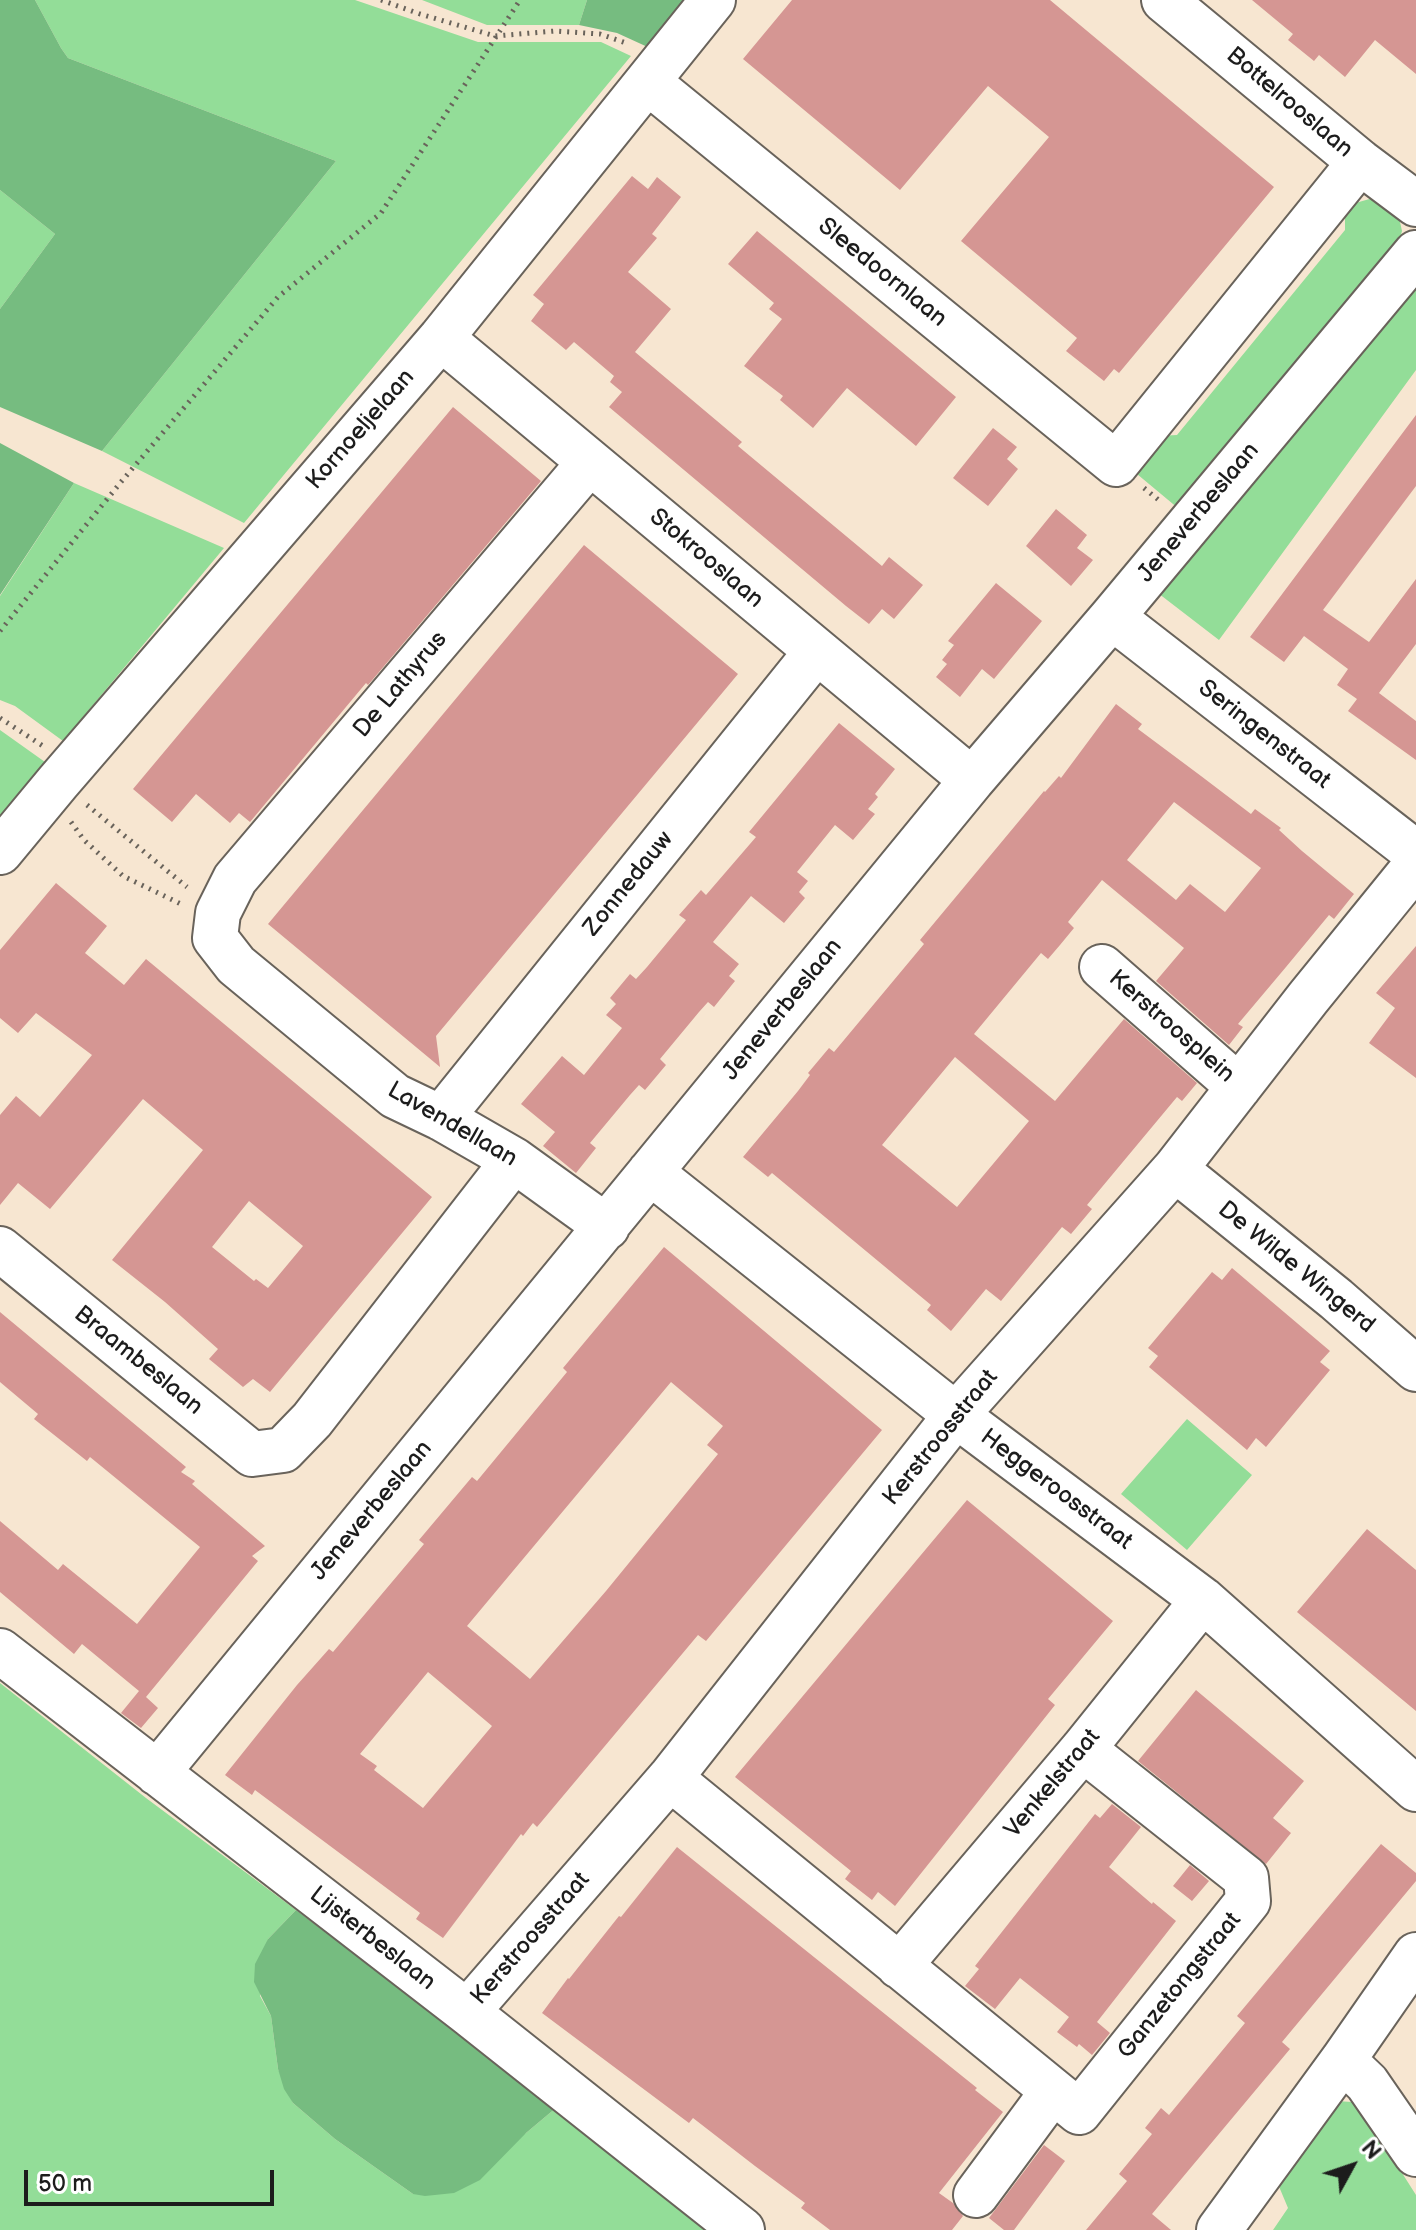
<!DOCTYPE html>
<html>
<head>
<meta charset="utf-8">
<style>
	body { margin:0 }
	#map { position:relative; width:1416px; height:2230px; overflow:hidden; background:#f7e6d1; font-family:"Balsamiq Sans",sans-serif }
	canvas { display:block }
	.north { position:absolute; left:1312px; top:2126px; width:80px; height:80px; -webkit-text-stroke:6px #fff; paint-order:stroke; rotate:50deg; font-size:22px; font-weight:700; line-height:32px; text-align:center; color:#1c1c1c }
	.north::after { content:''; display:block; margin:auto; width:28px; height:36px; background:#1c1c1c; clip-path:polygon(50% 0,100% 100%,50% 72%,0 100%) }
	.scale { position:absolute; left:24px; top:2170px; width:250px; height:36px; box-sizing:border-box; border:4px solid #1c1c1c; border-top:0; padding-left:10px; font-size:24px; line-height:28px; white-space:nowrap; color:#1c1c1c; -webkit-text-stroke:6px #fff; paint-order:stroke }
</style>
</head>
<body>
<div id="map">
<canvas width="1416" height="2230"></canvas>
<div class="north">N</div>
<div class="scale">50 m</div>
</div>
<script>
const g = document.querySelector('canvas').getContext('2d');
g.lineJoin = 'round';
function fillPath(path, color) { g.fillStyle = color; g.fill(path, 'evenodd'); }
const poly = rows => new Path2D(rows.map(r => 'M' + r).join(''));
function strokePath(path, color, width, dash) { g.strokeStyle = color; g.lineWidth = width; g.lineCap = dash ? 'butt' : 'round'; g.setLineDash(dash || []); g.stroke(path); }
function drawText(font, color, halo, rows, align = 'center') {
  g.font = font + ' "Balsamiq Sans",sans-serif'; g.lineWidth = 8; g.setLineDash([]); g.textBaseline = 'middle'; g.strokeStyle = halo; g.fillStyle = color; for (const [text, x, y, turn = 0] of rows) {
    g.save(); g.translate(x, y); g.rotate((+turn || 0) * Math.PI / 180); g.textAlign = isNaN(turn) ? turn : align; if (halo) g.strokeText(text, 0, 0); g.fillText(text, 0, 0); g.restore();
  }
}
const green = poly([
	[35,0,355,0,478,42,601,42,631,56,244,523,102,451,336,161,68,58,61,48],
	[422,0,587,0,579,25,487,25],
	[0,190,55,234,0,309],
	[1373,198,1398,213,1402,231,1397,249,1179,509,1131,469,1158,436,1177,435,1345,230,1345,212,1352,204],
	[1416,277,1416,370,1219,640,1154,590],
	[74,483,224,548,63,741,15,706,0,700,0,596],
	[0,730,45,762,0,817],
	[1187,1419,1252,1475,1187,1550,1121,1494],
	[0,1683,146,1798,296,1910,268,1939,260,1996,271,2016,278,2069,293,2103,335,2139,413,2194,526,2133,557,2107,721,2230,0,2230],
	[1336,2101,1352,2102,1362,2110,1416,2195,1416,2230,1273,2230,1288,2208,1275,2177]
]);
const forest = poly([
	[0,0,35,0,61,48,68,58,336,161,102,451,0,407,0,309,55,234,0,190],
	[587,0,688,0,652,49,617,33,579,25],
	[0,443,74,483,0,595],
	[296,1910,557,2107,526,2133,480,2180,454,2193,425,2196,413,2194,335,2139,293,2103,284,2089,278,2069,271,2016,254,1982,255,1964,268,1939]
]);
const building = poly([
	[792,0,1050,0,1274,187,1119,373,1114,369,1104,381,1066,351,1077,338,961,241,1049,137,988,86,900,190,743,59],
	[1252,0,1416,0,1416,74,1375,40,1345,77,1319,55,1314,61,1288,40,1293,34],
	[632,176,648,189,657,177,681,197,652,234,657,238,628,272,671,309,635,352,742,442,738,446,882,566,889,557,923,585,894,619,882,609,869,624,846,606,609,407,622,392,610,382,614,376,574,342,566,350,531,321,544,304,533,295],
	[757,231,956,397,916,446,847,388,813,428,780,400,783,396,744,366,782,319,769,309,774,303,728,264],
	[453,407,541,481,368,685,366,683,250,822,239,813,230,823,196,794,172,822,133,789],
	[1416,415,1416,486,1323,610,1369,642,1416,579,1416,644,1379,693,1416,721,1416,760,1348,711,1357,699,1337,685,1348,669,1304,636,1284,662,1250,637],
	[993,428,1017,447,1007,459,1018,469,988,506,953,478],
	[1056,509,1087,535,1077,548,1093,560,1071,586,1026,546],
	[584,545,738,674,436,1036,440,1067,268,924],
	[996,583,1042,621,994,679,982,669,960,697,936,677,947,664,942,660,954,645,948,641],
	[1116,704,1142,724,1138,729,1201,776,1251,814,1255,809,1281,828,1279,830,1302,851,1354,894,1334,919,1329,915,1286,967,1238,1024,1243,1027,1229,1045,1156,981,1184,948,1102,880,1068,922,1074,928,1060,945,1048,959,1041,953,974,1034,1055,1101,1124,1019,1197,1083,1182,1101,1177,1097,1087,1205,1092,1209,1071,1234,1062,1227,1001,1301,986,1289,951,1331,927,1310,931,1305,772,1173,768,1177,743,1157,798,1091,810,1075,808,1073,829,1048,834,1052,924,944,920,940,1044,791,1045,792,1059,776,1061,778],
	[1174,802,1261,868,1225,912,1190,884,1176,900,1127,860],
	[955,1057,1029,1121,957,1207,882,1145],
	[839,723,895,769,875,794,878,797,868,809,875,814,853,840,835,825,797,872,808,881,799,892,805,898,784,923,751,896,713,942,739,964,729,976,735,981,714,1007,708,1002,699,1012,660,1059,666,1065,645,1090,639,1085,630,1095,590,1143,596,1148,576,1173,543,1146,555,1132,521,1104,562,1056,584,1075,622,1028,606,1015,616,1004,610,998,630,974,636,979,647,967,686,920,679,915,701,890,706,895,756,837,749,832],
	[56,883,107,926,85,953,124,985,146,959,432,1197,270,1392,253,1379,243,1387,209,1359,218,1349,165,1302,112,1260,203,1150,143,1099,50,1209,18,1183,0,1205,0,1115,16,1096,40,1117,92,1055,36,1013,18,1033,0,1018,0,950],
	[249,1201,303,1246,268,1288,256,1279,254,1281,212,1247],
	[1416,946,1416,1078,1369,1043,1395,1008,1376,993],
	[664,1247,882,1430,706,1641,698,1635,537,1827,533,1823,523,1836,521,1834,443,1938,416,1919,420,1913,255,1790,252,1795,225,1775,297,1685,329,1649,333,1652,424,1544,419,1540,472,1477,477,1481,567,1372,563,1368],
	[671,1382,723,1426,707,1445,718,1454,606,1591,530,1679,467,1626],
	[428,1672,492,1726,423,1808,374,1770,377,1766,360,1754],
	[1232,1268,1330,1351,1320,1362,1330,1370,1266,1447,1256,1438,1247,1450,1149,1367,1158,1356,1148,1348,1212,1272,1222,1280],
	[0,1312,186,1467,181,1472,195,1481,192,1484,265,1546,252,1556,258,1561,146,1697,158,1708,141,1728,121,1713,139,1691,82,1644,74,1654,0,1592,0,1521,58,1570,63,1564,137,1624,200,1547,90,1457,87,1461,34,1419,38,1414,0,1382],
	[967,1500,1113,1621,1048,1699,1055,1705,895,1906,878,1892,872,1900,845,1879,851,1871,735,1777],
	[1367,1529,1416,1570,1416,1711,1297,1612],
	[1196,1690,1304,1781,1273,1818,1291,1833,1266,1864,1138,1761],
	[1112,1804,1141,1827,1109,1867,1152,1904,1153,1902,1176,1921,1097,2022,1110,2033,1092,2055,1079,2044,1077,2047,1057,2032,1069,2017,1020,1978,995,2009,965,1986,979,1969,975,1966,1095,1814,1100,1818],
	[1381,1844,1416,1873,1416,1881,1282,2042,1290,2049,1152,2214,1171,2230,1086,2230,1127,2181,1119,2174,1152,2134,1145,2128,1161,2108,1169,2115,1245,2023,1237,2016],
	[677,1847,977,2088,975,2090,1003,2112,939,2193,953,2203,963,2216,952,2230,830,2230,801,2208,805,2203,755,2166,693,2118,689,2123,542,2013,568,1978,569,1979,619,1916,621,1917],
	[1190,1865,1209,1881,1192,1901,1173,1886],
	[1044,2145,1065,2161,1014,2230,1004,2230,989,2218]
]);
const path = poly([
	[381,0,420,14,495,36,555,31,600,34,629,44],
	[1144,488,1161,502],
	[0,631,121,482,278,297,381,213,520,0],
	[0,718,43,746],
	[87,805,187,887],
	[71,822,84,840,123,876,183,905]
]);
const minor = poly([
	[1164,0,1360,162,1416,204],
	[648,82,1116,464,1360,162],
	[441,338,972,780],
	[590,462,235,879,218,913,215,938,236,965,395,1096,441,1118,514,1160,607,1227],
	[1112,617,1416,853],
	[0,852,58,782,441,338,713,0],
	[1102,967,1239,1087],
	[441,1118,817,651],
	[1175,1169,1336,1299,1416,1369],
	[650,1172,956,1415,1203,1600,1416,1789],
	[0,1249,252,1454,283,1450,312,1420,514,1160],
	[0,1651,467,2012,742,2230],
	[157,1773,972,780,1112,617,1416,253],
	[670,1778,1079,2112,1248,1901,1246,1878,1083,1749],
	[899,1966,1083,1749,1203,1600],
	[467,2012,670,1778,956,1415,1175,1169,1308,998,1416,865],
	[1343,2060,1367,2083,1416,2154],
	[976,2195,1053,2091],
	[1219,2230,1343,2060,1416,1955]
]);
const streetNames = [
	["Bottelrooslaan",1289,103,40],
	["Sleedoornlaan",882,273,39],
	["Kornoeljelaan",361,430,-49],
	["Jeneverbeslaan",1199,513,-50],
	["Stokrooslaan",706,559,40],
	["De Lathyrus",401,685,-50],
	["Seringenstraat",1264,735,38],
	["Zonnedauw",629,884,-51],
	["Jeneverbeslaan",783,1010,-51],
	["Kerstroosplein",1171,1027,41],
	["Lavendellaan",452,1125,30],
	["De Wilde Wingerd",1296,1268,39],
	["Braambeslaan",138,1361,39],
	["Kerstroosstraat",941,1438,-51],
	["Heggeroosstraat",1056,1490,37],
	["Jeneverbeslaan",372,1511,-50],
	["Venkelstraat",1053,1784,-50],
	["Lijsterbeslaan",372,1939,38],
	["Kerstroosstraat",531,1939,-49],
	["Ganzetongstraat",1180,1986,-51]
];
fillPath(green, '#93dd98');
fillPath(forest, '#76bc80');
fillPath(building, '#d59693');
strokePath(minor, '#69635b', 48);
strokePath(path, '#69635b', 5, [2, 6]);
strokePath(minor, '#fff', 44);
drawText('24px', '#1c1c1c', '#fff', streetNames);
</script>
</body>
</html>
